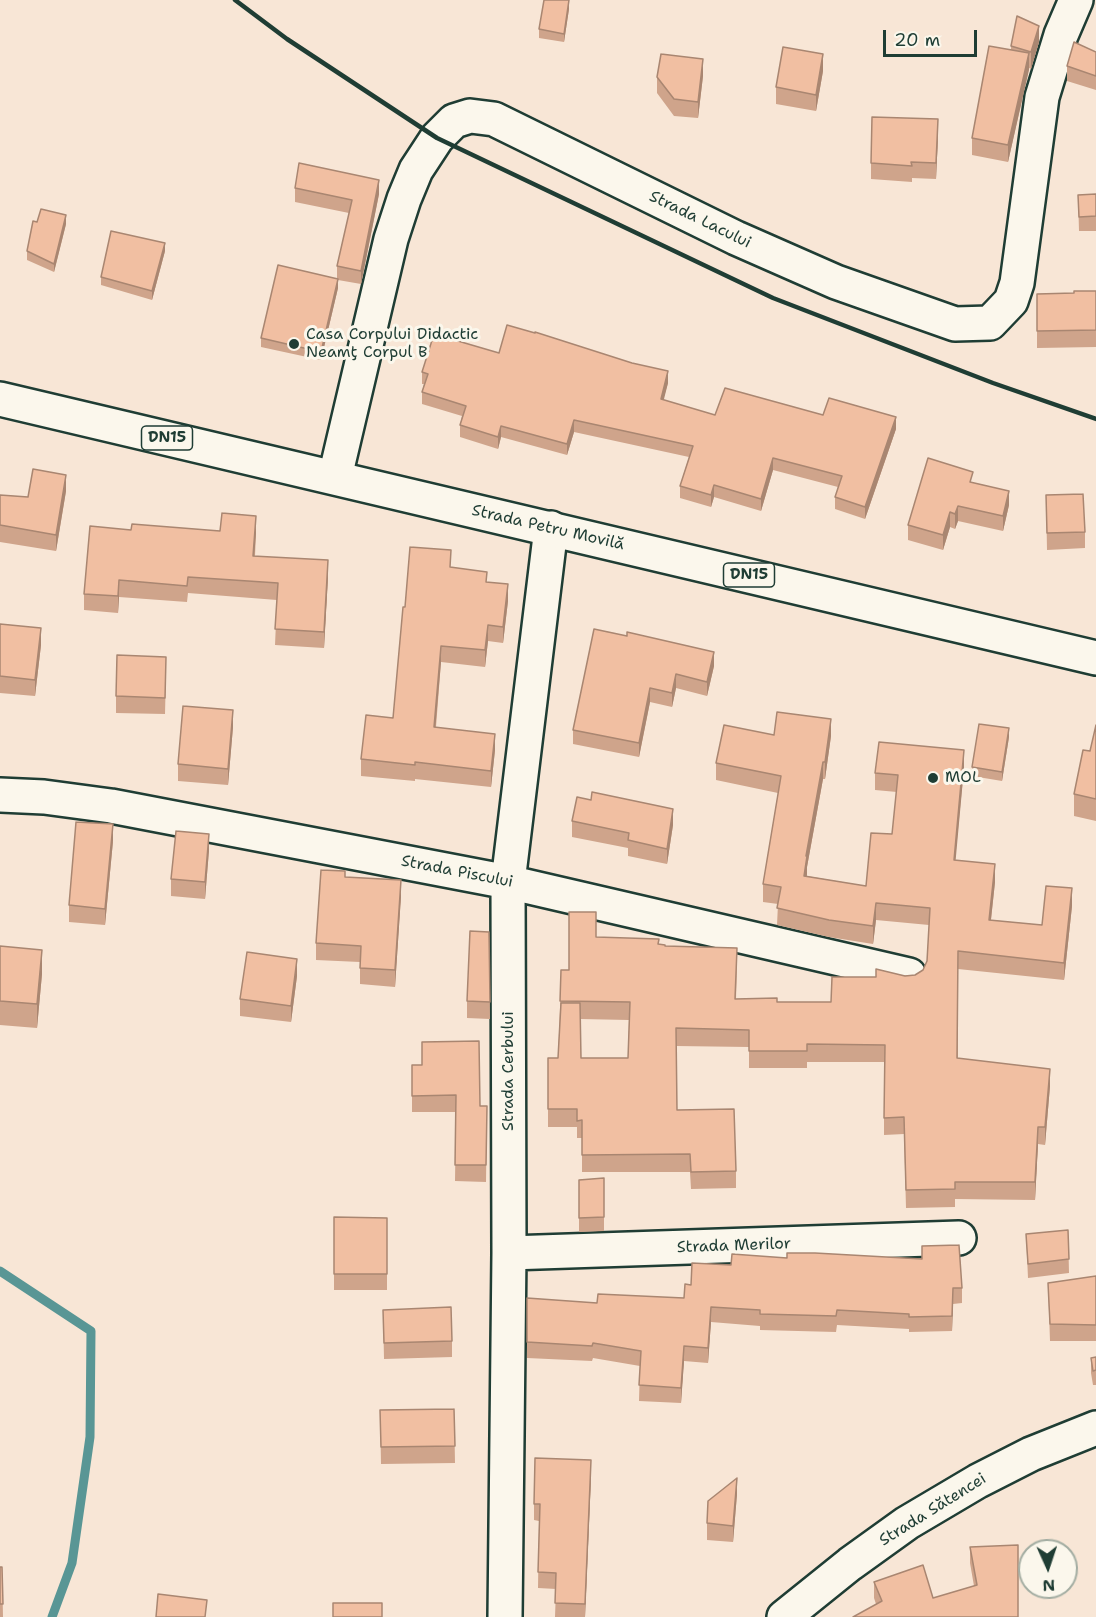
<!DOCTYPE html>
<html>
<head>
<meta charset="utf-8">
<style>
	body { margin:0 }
	#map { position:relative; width:1096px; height:1617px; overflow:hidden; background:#f8e6d6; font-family:"Shantell Sans",sans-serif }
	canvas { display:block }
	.north { position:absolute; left:1018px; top:1539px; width:60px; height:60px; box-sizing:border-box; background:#fbf7ec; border:2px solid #a3ada2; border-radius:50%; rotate:177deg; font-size:16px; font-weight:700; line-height:24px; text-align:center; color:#1f3d34 }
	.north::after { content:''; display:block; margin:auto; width:21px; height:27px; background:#1f3d34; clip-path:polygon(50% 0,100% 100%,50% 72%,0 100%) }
	.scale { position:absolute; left:883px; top:30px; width:94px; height:27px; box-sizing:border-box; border:3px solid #1f3d34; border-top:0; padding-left:8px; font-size:18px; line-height:21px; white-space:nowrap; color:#1f3d34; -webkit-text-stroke:4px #fbf7ec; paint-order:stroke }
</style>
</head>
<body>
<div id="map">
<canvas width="1096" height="1617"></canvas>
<div class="north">N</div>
<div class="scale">20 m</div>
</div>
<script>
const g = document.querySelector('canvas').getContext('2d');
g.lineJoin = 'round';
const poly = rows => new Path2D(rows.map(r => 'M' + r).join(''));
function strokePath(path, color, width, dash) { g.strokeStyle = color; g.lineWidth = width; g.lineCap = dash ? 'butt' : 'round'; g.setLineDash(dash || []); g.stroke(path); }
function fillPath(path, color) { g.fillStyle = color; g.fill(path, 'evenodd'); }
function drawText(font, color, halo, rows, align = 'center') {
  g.font = font + ' "Shantell Sans",sans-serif'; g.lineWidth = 6; g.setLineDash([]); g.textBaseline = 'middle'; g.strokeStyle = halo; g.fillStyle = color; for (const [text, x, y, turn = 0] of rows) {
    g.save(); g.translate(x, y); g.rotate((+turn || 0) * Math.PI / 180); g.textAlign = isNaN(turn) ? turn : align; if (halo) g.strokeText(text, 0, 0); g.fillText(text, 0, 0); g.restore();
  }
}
const stream = poly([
	[0,1271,91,1331,90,1437,72,1563,52,1617]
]);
const minor = poly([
	[335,477,391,239,404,199,416,170,437,138,454,121,470,116,494,119,736,238,836,282,955,324,990,323,1011,301,1017,283,1042,97,1061,35,1076,0],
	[0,795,44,797,111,806,508,882,909,975],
	[509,1253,959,1238],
	[505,1617,509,1253,508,882,551,528],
	[784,1617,850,1564,907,1523,978,1481,1031,1454,1096,1428]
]);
const major = poly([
	[0,399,1096,658]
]);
const rail = poly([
	[235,0,287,39,437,138,773,298,993,383,1096,419]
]);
const wall = poly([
	[569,9,564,42,539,38,539,29],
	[1039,42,1031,69,1029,68,1008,162,972,155,972,138,1011,50,1011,46],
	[1096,52,1096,90,1067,81,1067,66],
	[823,71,816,111,776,104,776,87],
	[703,76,698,118,674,116,657,93,657,77],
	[938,136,936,179,912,178,912,182,871,179,871,163],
	[295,188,379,194,361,284,338,280,338,288,321,360,261,347,261,338,337,279,337,266,349,213,295,202],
	[1096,194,1096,231,1079,231,1078,195],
	[66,224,54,272,27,260,27,251],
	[165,251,152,300,101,285,101,277],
	[1096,291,1096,347,1037,348,1037,294,1074,293],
	[499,353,668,383,663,400,715,415,823,415,896,429,865,519,835,509,835,497,838,487,773,470,761,511,714,497,711,507,680,498,680,486,689,457,574,432,567,455,501,437,498,449,460,437,460,425,462,416,422,404,422,392,424,384,422,384,422,372],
	[973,483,1009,505,1003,531,958,521,955,529,950,527,943,550,908,540,908,525],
	[66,491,56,551,0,542,0,495,28,497],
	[1046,495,1085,532,1085,548,1047,550],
	[131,530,256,533,255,556,328,577,324,648,275,645,277,600,188,593,187,602,119,597,118,613,84,610,84,594],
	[451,568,487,582,508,601,503,643,488,641,485,667,441,662,436,727,495,750,491,787,415,779,415,781,361,776,361,759,393,718,405,607],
	[0,624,41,645,35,696,0,693],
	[594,629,714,666,707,696,676,688,672,707,650,702,639,757,573,744,573,730],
	[166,673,165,714,116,713,116,696],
	[1096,725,1096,821,1074,816,1074,794,1090,751],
	[233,727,228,785,178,781,178,764],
	[774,735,831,736,825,779,823,779,807,867,807,876,866,886,892,834,897,792,875,790,875,773,964,768,955,860,995,882,991,920,1042,925,1072,906,1064,980,958,969,958,1058,1050,1086,1045,1145,1038,1144,1035,1200,955,1199,955,1207,906,1208,904,1134,884,1135,884,1062,807,1062,807,1068,749,1068,749,1047,676,1046,677,1110,736,1171,736,1188,691,1189,690,1172,582,1172,582,1138,577,1138,577,1127,548,1127,548,1058,558,1058,560,1008,561,970,569,970,596,937,659,944,737,965,736,999,777,1002,831,1002,876,977,915,975,923,970,927,961,929,925,876,920,873,944,829,937,777,925,778,904,763,902,763,884,778,793,716,780,716,763],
	[580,1019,629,1020,628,1058,581,1058],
	[1009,737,1002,781,972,776,972,767],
	[591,800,673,825,667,864,628,856,628,848,572,837,572,821],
	[113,841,105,925,69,922,69,905],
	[209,850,205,899,171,896,171,879],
	[345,877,401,896,395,987,360,984,360,962,316,960,316,943],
	[489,932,490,1019,467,1018,467,1001],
	[0,946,42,974,37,1028,0,1025],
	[297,976,291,1022,240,1016,240,999],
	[412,1065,422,1065,480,1106,487,1106,486,1182,455,1181,456,1112,412,1112],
	[604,1178,604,1231,579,1232,579,1180],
	[334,1217,387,1218,387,1290,334,1290],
	[1068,1230,1069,1273,1028,1278,1026,1234],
	[1096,1276,1096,1341,1050,1341,1048,1283],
	[691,1285,962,1288,962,1303,953,1304,952,1331,909,1332,909,1329,837,1325,836,1332,760,1330,760,1326,711,1322,708,1363,684,1361,681,1403,639,1401,640,1366,593,1358,592,1361,527,1358,527,1298,597,1303,684,1298],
	[383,1310,452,1341,452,1357,384,1359],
	[1096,1357,1096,1385,1093,1385,1091,1373,1091,1358],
	[454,1409,455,1463,381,1464,380,1410],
	[591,1476,585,1617,555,1617,556,1589,538,1588,539,1521,534,1520,534,1504],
	[737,1494,733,1542,707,1540,707,1523],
	[970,1547,1018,1617,876,1604,874,1598,874,1582,933,1598,974,1586,970,1563],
	[0,1567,2,1567,3,1617,0,1617]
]);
const shadedWall = poly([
	[569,0,569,9,564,42,564,34],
	[1039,26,1039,42,1031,69,1031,52],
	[1029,53,1029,70,1008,162,1008,145],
	[823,54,823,71,816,111,816,95],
	[703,59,703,76,698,118,698,102],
	[938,119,938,136,936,179,936,163],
	[379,180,379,194,361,284,361,271],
	[66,215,66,224,54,272,54,264],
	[165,243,165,251,152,300,152,291],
	[338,279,338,288,321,360,321,352],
	[668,371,668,383,661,411,661,399],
	[896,417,896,429,865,519,865,507],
	[574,420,574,432,567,455,567,444],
	[501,426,501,437,498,449,498,437],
	[773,458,773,470,761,511,761,499],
	[66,475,66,491,56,551,56,535],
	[714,485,714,497,711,507,711,495],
	[1009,491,1009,505,1003,531,1003,516],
	[958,506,958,521,955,529,955,514],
	[950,512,950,527,943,550,943,535],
	[256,516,256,533,253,572,253,556],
	[328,560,328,577,324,648,324,632],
	[119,580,119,597,118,613,118,596],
	[508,584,508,601,503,643,503,627],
	[488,625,488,641,485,667,485,650],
	[41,628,41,645,35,696,35,680],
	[441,646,441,662,434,743,434,727],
	[714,652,714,666,707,696,707,682],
	[676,674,676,688,672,707,672,693],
	[650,688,650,702,639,757,639,743],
	[233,710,233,727,228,785,228,769],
	[831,719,831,736,825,779,825,762],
	[1009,728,1009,737,1002,781,1002,772],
	[495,734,495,750,491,787,491,771],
	[964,750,964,768,954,878,954,860],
	[823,762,823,779,807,867,807,874,804,893,804,876,806,856],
	[673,809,673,825,667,864,667,849],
	[113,824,113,841,105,925,105,909],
	[209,834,209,850,205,899,205,882],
	[995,864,995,882,989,937,989,920],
	[401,880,401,896,395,987,395,970],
	[1072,888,1072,906,1064,980,1064,963],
	[876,903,876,920,873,944,873,926],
	[42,950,42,974,37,1028,37,1004],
	[297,959,297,976,291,1022,291,1006],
	[1050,1069,1050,1086,1045,1145,1045,1127],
	[1038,1127,1038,1144,1035,1200,1035,1182],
	[953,1288,953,1304,952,1331,952,1316],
	[711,1307,711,1322,708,1363,708,1348],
	[684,1346,684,1361,681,1403,681,1388],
	[591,1460,591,1476,585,1617,585,1604],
	[737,1478,737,1494,733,1542,733,1526]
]);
const building = poly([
	[544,0,569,0,564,34,539,29,544,0],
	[1017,16,1039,26,1031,52,1011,46,1017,16],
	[1074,42,1096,52,1096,76,1067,66,1074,42],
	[989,46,1029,53,1008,145,972,138,989,46],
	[783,47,823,54,816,95,776,87,783,47],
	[661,54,703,59,698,102,674,99,657,77,661,54],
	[872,117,938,119,936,163,911,162,912,166,871,163,872,117],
	[299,163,379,180,361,271,337,266,352,200,295,188,299,163],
	[1096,194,1096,216,1079,217,1078,195,1096,194],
	[41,209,66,215,54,264,27,251,33,221,37,222,41,209],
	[111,231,165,243,152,291,101,277,111,231],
	[278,265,338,279,321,352,261,338,278,265],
	[1074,291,1096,291,1096,330,1037,331,1037,294,1074,293,1074,291],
	[507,325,535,333,535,332,632,363,668,371,661,399,715,415,725,388,823,415,829,398,896,417,865,507,835,497,842,476,773,458,761,499,714,485,711,495,680,486,693,446,574,420,567,444,501,426,498,437,460,425,466,406,422,392,428,374,422,372,434,334,499,353,507,325],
	[928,458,973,472,970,482,1009,491,1003,516,958,506,955,514,950,512,943,535,908,525,928,458],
	[33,469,66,475,56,535,0,525,0,495,28,497,33,469],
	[1083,494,1085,532,1047,533,1046,495,1083,494],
	[222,513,256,516,253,556,328,560,324,632,275,629,278,583,188,577,187,586,119,580,118,596,84,594,90,526,131,530,132,524,220,531,222,513],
	[410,547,451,550,450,567,487,572,486,582,508,584,503,627,488,625,485,650,441,646,434,727,495,734,491,771,415,762,415,765,361,759,366,715,393,718,403,607,405,607,410,547],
	[0,624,41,628,35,680,0,676,0,624],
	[594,629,627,636,627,632,714,652,707,682,676,674,672,693,650,688,639,743,573,730,594,629],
	[117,655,166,657,165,698,116,696,117,655],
	[183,706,233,710,228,769,178,764,183,706],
	[777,712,831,719,825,762,823,762,806,856,807,856,804,876,866,886,871,833,892,834,898,775,875,773,879,742,964,750,954,860,995,864,989,920,1042,925,1046,886,1072,888,1064,963,958,951,957,1058,1050,1069,1045,1127,1038,1127,1035,1182,955,1182,955,1189,906,1190,904,1117,884,1118,885,1045,807,1044,807,1051,749,1051,749,1030,676,1028,677,1110,734,1109,736,1171,691,1172,690,1154,582,1155,582,1120,577,1121,577,1109,548,1109,548,1058,558,1058,561,1003,580,1003,581,1058,628,1058,630,1002,560,1001,561,970,569,970,569,912,596,912,596,937,659,939,658,944,665,945,665,946,737,948,735,999,777,998,777,1002,831,1002,832,977,876,977,876,969,905,976,915,975,923,970,927,961,930,908,876,903,873,926,829,920,777,908,781,887,763,884,781,776,716,763,724,725,774,735,777,712],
	[979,724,1009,728,1002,772,972,767,979,724],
	[1096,725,1096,799,1074,794,1083,750,1090,751,1096,725],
	[592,792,673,809,667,849,628,840,629,833,572,821,577,797,591,800,592,792],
	[76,822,113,824,105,909,69,905,76,822],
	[176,831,209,834,205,882,171,879,176,831],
	[321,870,345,871,345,877,401,880,395,970,360,968,361,946,316,943,321,870],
	[470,931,489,932,490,1002,467,1001,470,931],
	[0,946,42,950,37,1004,0,1001,0,946],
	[247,952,297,959,291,1006,240,999,247,952],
	[479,1041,480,1106,487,1106,486,1165,455,1165,456,1095,412,1096,412,1065,422,1065,422,1042,479,1041],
	[604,1178,604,1217,579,1218,579,1180,604,1178],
	[334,1217,387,1218,387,1274,334,1274,334,1217],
	[1068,1230,1069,1259,1028,1264,1026,1234,1068,1230],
	[959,1245,962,1288,953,1288,952,1316,909,1317,909,1314,837,1310,836,1316,760,1314,760,1310,711,1307,708,1348,684,1346,681,1388,639,1385,641,1351,593,1343,592,1346,527,1342,527,1298,597,1303,598,1294,684,1298,685,1284,691,1285,692,1263,731,1265,732,1254,787,1258,787,1253,815,1253,922,1259,922,1246,959,1245],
	[1096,1276,1096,1325,1050,1324,1048,1283,1096,1276],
	[451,1307,452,1341,384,1343,383,1310,451,1307],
	[1096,1357,1096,1370,1093,1371,1091,1358,1096,1357],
	[454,1409,455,1446,381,1447,380,1410,454,1409],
	[535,1458,591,1460,585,1604,555,1603,556,1573,538,1572,540,1504,534,1504,535,1458],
	[737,1478,733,1526,707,1523,708,1501,737,1478],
	[1018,1545,1018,1617,853,1617,882,1601,874,1582,923,1565,933,1598,977,1585,970,1547,1018,1545],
	[0,1567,2,1567,3,1604,0,1604,0,1567],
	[158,1594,207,1600,205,1617,156,1617,158,1594],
	[333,1603,382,1603,382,1617,333,1617,333,1603]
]);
const markers = [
	[294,344,6,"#1f3d34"],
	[933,778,6,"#1f3d34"]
];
const shields = [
	[167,438,51],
	[749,575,51]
];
const shieldNames = [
	["DN15",167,438],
	["DN15",749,575]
];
const streetNames = [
	["Strada Lacului",700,220,26],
	["Strada Petru Movilă",548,528,13],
	["Strada Piscului",457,872,11],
	["Strada Cerbului",509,1071,-90],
	["Strada Merilor",734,1246,-2],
	["Strada Sătencei",933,1510,-32]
];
const poiNames = [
	["Casa Corpului Didactic",306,335],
	["Neamţ Corpul B",306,353],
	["MOL",945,778]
];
strokePath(stream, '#599695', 9);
strokePath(minor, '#1f3d34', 38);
strokePath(major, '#1f3d34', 38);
strokePath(minor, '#fbf7ec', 33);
strokePath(major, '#fbf7ec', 33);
strokePath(rail, '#1f3d34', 4.5);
fillPath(wall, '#cfa48b');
fillPath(shadedWall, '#a98671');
fillPath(building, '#f1bfa2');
strokePath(building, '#a98671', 1.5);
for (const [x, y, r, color] of markers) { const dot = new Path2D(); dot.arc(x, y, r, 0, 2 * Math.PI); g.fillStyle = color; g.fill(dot); strokePath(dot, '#fbf7ec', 2); }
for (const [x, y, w] of shields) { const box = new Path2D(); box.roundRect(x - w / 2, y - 12, w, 24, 4.5); g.fillStyle = '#fbf7ec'; g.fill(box); strokePath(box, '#1f3d34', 1.5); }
drawText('bold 15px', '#1f3d34', null, shieldNames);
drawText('16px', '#1f3d34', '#fbf7ec', streetNames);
drawText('16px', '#1f3d34', '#fbf7ec', poiNames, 'left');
</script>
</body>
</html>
